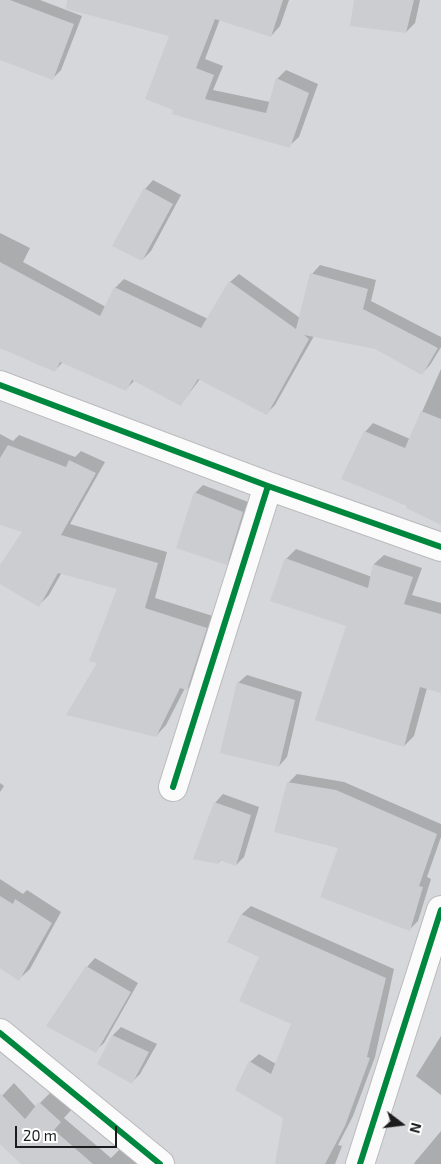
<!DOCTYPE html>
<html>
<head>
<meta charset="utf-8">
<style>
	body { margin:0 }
	#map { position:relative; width:441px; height:1164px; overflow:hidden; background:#e4e5eb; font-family:"Exo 2",sans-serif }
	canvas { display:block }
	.north { position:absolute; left:376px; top:1099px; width:50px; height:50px; -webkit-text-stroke:4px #fff; paint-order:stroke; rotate:105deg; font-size:14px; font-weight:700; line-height:20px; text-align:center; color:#1c1c1c }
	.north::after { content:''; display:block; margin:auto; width:18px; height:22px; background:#1c1c1c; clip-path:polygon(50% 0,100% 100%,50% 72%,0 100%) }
	.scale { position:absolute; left:15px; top:1126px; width:102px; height:22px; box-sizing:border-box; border:2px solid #1c1c1c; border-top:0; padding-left:6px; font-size:15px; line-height:18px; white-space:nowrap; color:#1c1c1c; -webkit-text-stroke:4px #fff; paint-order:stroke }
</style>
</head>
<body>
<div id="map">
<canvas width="441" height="1164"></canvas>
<div class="north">N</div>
<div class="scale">20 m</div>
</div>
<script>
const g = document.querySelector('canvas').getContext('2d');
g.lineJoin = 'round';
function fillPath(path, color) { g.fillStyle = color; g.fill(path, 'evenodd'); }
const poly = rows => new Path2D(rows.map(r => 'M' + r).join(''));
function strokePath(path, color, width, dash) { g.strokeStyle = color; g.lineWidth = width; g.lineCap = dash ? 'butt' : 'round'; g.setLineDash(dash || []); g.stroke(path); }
const residential = poly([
	[0,0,441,0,441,1164,0,1164]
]);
const shadow = poly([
	[0,0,40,0,82,16,61,70,52,79,0,59],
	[98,0,289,0,280,26,271,36,220,19,205,59,223,66,213,90,270,102,277,79,286,70,318,84,299,137,289,146,173,113,171,36],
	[356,0,420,0,415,23,406,32],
	[153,180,181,195,151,251,142,260,145,189],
	[0,233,30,248,23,262,106,307,115,288,124,279,208,319,230,282,239,274,300,318,312,274,320,265,376,280,371,301,441,337,441,347,430,365,421,374,375,347,314,336,275,405,266,414,200,379,181,404,135,380,126,389,63,362,55,370,0,342],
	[441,369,441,518,365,432,373,423,410,439],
	[0,434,13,441,19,435,75,457,81,451,105,462,70,524,167,552,155,598,216,617,197,678,187,689,185,688,166,725,156,736,99,662,118,588,62,572,49,595,39,605,0,583,0,567,24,532,0,523],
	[203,485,251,503,235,555,226,563,195,493],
	[296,549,372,577,374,564,384,555,422,568,412,595,441,603,441,692,427,688,414,736,404,746,348,626,286,559],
	[247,675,302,692,287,757,279,766,238,683],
	[297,774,344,782,441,824,441,837,427,877,431,879,418,921,410,929,288,783],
	[0,783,4,786,0,792],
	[223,794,259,807,244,857,236,865,221,860,218,863,215,803],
	[0,879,23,894,27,890,61,912,30,969,19,979,0,967],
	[251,906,394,969,375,1057,353,1116,338,1145,342,1146,335,1164,276,1164,285,1118,250,1062,259,1054,276,1064,292,1023,261,957,229,941,242,914],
	[95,958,138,983,104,1043,95,1051,87,967],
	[121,1027,157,1044,140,1074,132,1082,99,1064,113,1035],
	[441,1036,441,1095,416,1076],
	[14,1083,36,1107,52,1091,72,1109,64,1118,111,1158,122,1147,143,1164,23,1164,0,1142,0,1098],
	[441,1131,441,1164,414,1164,415,1162]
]);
const building = poly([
	[0,0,10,0,74,24,53,80,0,60],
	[67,0,283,0,271,37,215,19,196,68,214,75,205,99,266,113,276,78,309,93,290,148,172,114,173,110,145,99,169,36,66,9],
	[354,0,414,0,406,33,350,26],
	[144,188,173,204,142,261,112,246],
	[0,262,100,316,114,287,201,328,229,281,296,329,310,273,368,289,363,309,438,348,422,375,375,349,304,335,309,339,267,415,198,379,181,406,132,380,126,391,60,362,55,372,0,348],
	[421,411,441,419,441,525,406,508,407,506,341,479,364,431,405,448],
	[8,445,66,467,69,460,96,473,61,535,158,563,145,608,207,628,187,690,180,688,156,737,66,715,97,663,89,661,117,589,58,573,39,607,0,584,0,565,22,532,0,525,0,458],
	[194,492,243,512,227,565,176,548],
	[285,558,368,588,373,564,413,577,404,604,441,614,441,693,420,687,404,747,315,720,346,626,270,601],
	[237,682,295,700,279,767,220,753],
	[287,782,336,790,437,834,419,886,423,887,410,931,320,897,338,848,274,832],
	[214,802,251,815,236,866,220,860,218,864,193,859],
	[0,896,13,904,15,899,52,923,19,981,0,968],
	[241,914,386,978,367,1057,370,1058,345,1126,325,1164,275,1164,283,1118,235,1090,249,1061,271,1074,291,1024,239,1001,259,957,227,942],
	[86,966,131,992,96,1053,46,1026],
	[112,1035,149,1052,132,1084,97,1064],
	[0,1093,25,1119,39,1102,61,1122,54,1130,93,1164,21,1164,0,1144]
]);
const minor = poly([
	[0,385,268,486,441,547],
	[173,787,268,486],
	[0,1033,160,1164],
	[360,1164,441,910]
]);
const cycleway = poly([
	[0,385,268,486,441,547],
	[173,787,268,486],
	[0,1033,160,1164],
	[360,1164,441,910]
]);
fillPath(residential, '#d6d7da');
fillPath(shadow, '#0003');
fillPath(building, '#cbcdd1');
strokePath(minor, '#bbbbbe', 30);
strokePath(minor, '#fbfbfc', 28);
strokePath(cycleway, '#00873e', 6);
</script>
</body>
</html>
